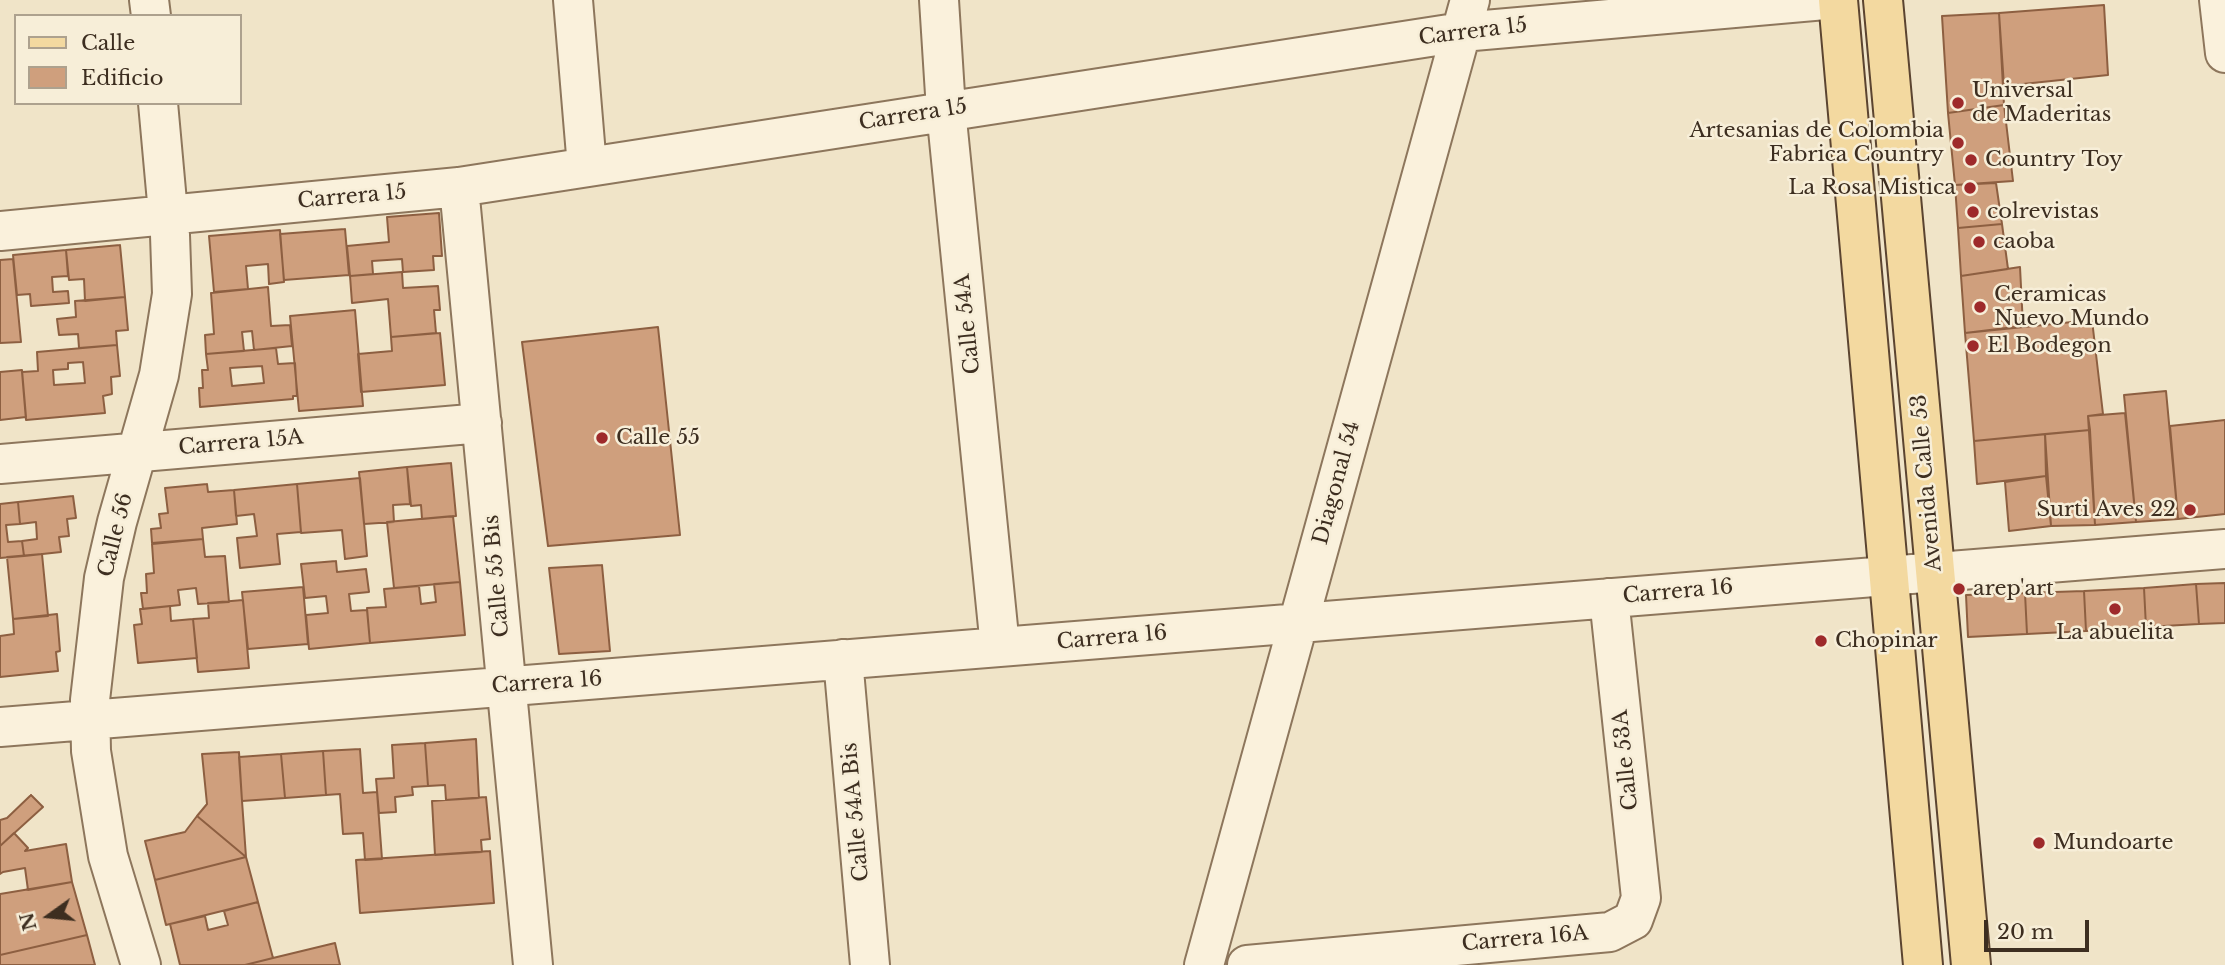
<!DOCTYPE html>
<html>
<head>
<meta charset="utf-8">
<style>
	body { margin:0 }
	#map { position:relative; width:2225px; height:965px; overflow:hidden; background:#f0e4c8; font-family:"Libre Baskerville",serif }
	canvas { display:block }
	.legend { position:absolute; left:14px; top:14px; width:228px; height:91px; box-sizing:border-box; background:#f7eed8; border:2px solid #ada18e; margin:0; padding:9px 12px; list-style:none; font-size:21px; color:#3d2e20 }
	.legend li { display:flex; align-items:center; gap:14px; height:35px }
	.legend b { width:35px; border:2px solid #ada18e }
	.north { position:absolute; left:14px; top:881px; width:70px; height:70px; -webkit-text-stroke:5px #f7eed8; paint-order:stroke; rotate:255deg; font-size:19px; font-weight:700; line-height:28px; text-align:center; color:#3d2e20 }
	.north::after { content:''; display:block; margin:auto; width:24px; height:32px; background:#3d2e20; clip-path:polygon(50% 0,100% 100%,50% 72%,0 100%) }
	.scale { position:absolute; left:1984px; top:920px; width:105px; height:32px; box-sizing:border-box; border:4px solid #3d2e20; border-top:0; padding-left:9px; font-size:21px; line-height:24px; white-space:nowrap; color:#3d2e20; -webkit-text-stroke:5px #f7eed8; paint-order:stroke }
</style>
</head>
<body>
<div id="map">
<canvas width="2225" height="965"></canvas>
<ul class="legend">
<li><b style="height:9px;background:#f3d9a0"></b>Calle</li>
<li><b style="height:19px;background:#cf9f7d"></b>Edificio</li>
</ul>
<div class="north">N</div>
<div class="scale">20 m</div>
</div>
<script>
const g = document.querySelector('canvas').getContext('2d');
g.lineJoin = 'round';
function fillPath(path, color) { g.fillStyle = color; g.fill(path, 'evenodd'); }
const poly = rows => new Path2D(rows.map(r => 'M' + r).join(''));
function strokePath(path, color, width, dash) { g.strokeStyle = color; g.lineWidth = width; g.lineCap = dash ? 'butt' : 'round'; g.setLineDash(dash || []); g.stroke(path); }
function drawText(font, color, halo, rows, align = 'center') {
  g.font = font + ' "Libre Baskerville",serif'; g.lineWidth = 5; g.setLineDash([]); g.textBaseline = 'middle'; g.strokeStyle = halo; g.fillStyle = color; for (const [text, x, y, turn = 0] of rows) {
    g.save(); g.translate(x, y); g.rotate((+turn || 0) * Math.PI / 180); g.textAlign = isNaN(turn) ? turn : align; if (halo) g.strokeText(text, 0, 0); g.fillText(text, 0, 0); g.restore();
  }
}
const building = poly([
	[2104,5,2108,75,2004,86,1999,13,2104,5],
	[1999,13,2004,105,1948,113,1942,16,1999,13],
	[2004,105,2013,181,1955,185,1948,113,2004,105],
	[1996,183,2002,224,1958,228,1955,185,1996,183],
	[439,213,442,256,433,256,434,270,403,272,402,259,372,261,373,274,350,276,347,246,389,242,387,217,439,213],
	[2002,224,2008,269,1961,276,1958,228,2002,224],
	[345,229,349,275,284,280,280,234,345,229],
	[280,230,284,282,269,284,268,264,246,266,248,289,214,292,209,236,280,230],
	[120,245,125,297,85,301,84,279,69,280,66,250,120,245],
	[66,250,68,276,52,277,53,292,68,291,69,303,31,306,30,294,17,295,13,255,66,250],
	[13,259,21,342,0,343,0,260,13,259],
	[2020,267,2023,326,1965,333,1961,276,2020,267],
	[402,272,403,288,438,286,440,310,434,310,436,333,391,337,388,299,352,303,350,276,402,272],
	[268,287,271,326,290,325,292,346,254,350,252,331,242,332,244,351,206,354,205,335,214,334,211,293,268,287],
	[125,297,128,330,116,331,117,345,79,348,78,334,59,335,57,319,76,317,75,301,125,297],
	[355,310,363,406,299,411,290,316,355,310],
	[2092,320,2103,414,2088,416,2090,430,1974,441,1965,333,2092,320],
	[658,327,680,535,548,546,522,342,658,327],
	[440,333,445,385,361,392,358,354,392,351,391,337,440,333],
	[117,345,120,376,111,377,112,394,103,396,105,413,26,420,22,372,38,371,37,352,117,345],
	[83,362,85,383,54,385,53,370,68,369,68,363,83,362],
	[276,348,278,364,295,363,297,396,293,396,293,399,200,407,199,388,203,388,202,370,208,370,206,354,276,348],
	[262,366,264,383,232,386,230,368,262,366],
	[22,370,26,417,0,420,0,372,22,370],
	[2166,391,2178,519,2136,522,2124,395,2166,391],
	[2125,413,2136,522,2095,525,2088,416,2125,413],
	[2225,420,2225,514,2178,519,2170,426,2225,420],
	[2090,430,2095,525,2051,526,2045,434,2090,430],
	[2045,434,2046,476,1977,484,1974,441,2045,434],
	[451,463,456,516,422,519,421,505,411,506,407,467,451,463],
	[407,467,410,504,393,505,394,522,364,524,359,472,407,467],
	[2046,476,2051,526,2009,531,2005,482,2046,476],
	[360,478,367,556,345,559,342,530,301,533,297,484,360,478],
	[207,484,208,492,234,490,237,524,202,528,203,539,152,543,151,529,161,528,159,514,168,513,165,488,207,484],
	[297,484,301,532,277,534,280,564,240,568,237,538,257,536,254,514,236,516,234,490,297,484],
	[73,496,76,518,67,519,69,536,59,537,61,552,24,556,22,541,37,539,36,522,20,524,18,502,73,496],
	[18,502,20,524,6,525,8,542,22,541,24,556,0,558,0,504,18,502],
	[453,516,460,582,394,588,387,522,453,516],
	[203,539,205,557,225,556,229,602,198,604,196,588,178,590,180,605,143,609,141,593,147,593,146,574,154,573,152,544,203,539],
	[42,554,48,616,13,619,7,557,42,554],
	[336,561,337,572,366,569,369,592,349,594,351,611,367,610,370,643,309,649,306,615,328,613,326,596,305,598,301,564,336,561],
	[602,565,610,651,559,654,549,568,602,565],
	[460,582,465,635,370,643,367,608,386,607,384,589,419,586,421,604,436,602,434,584,460,582],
	[2225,583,2225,623,2199,624,2196,584,2225,583],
	[2196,584,2199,624,2146,627,2144,588,2196,584],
	[303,587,308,644,248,649,242,592,303,587],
	[2144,588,2146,627,2086,631,2084,591,2144,588],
	[2084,591,2086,631,2027,634,2025,593,2084,591],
	[2025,593,2027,634,1968,637,1966,595,2025,593],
	[243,600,249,668,198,672,193,619,209,618,208,603,243,600],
	[170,606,171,621,193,619,197,658,138,663,134,625,142,624,140,609,170,606],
	[57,614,60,651,56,652,58,671,0,677,0,636,14,634,13,619,57,614],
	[476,739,479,798,446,800,445,785,428,786,425,743,476,739],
	[425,743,428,786,412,787,413,795,395,797,396,812,379,813,376,779,394,778,392,745,425,743],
	[360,749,363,793,377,792,382,859,365,860,363,833,343,834,340,794,326,795,323,751,360,749],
	[323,751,326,795,285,798,281,754,323,751],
	[239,752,242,801,246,857,197,816,207,804,202,754,239,752],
	[281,754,285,798,242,801,239,757,281,754],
	[31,795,43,807,0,846,0,820,7,818,31,795],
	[486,797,490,839,481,840,482,852,435,855,432,801,486,797],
	[197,816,246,857,155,880,145,841,185,832,197,816],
	[14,833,28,848,25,851,66,844,72,882,28,890,25,868,3,872,0,874,0,846,14,833],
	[490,851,494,903,360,913,356,860,490,851],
	[246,857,258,902,166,925,155,880,246,857],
	[72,882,87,935,0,955,0,894,72,882],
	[258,902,273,958,245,965,180,965,170,924,205,916,208,930,228,925,224,911,258,902],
	[87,935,95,965,0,965,0,955,87,935],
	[335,943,340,965,245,965,273,958,335,943]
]);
const minor = poly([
	[149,0,151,16],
	[573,0,587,167],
	[939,0,946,110,1000,647],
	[2219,0,2225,53],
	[459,187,533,965],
	[0,231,459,187,1462,32,1825,0],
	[0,464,482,423],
	[843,659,870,965],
	[0,727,2225,549],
	[141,965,108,856,91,751,90,700,104,578,117,522,159,375,172,294,170,235,158,103],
	[1204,965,1470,0],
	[1247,965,1610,932,1633,920,1641,898,1609,598]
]);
const major = poly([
	[1838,0,1923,965],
	[1883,0,1971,965]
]);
const markers = [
	[1958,103,7,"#9e2a2b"],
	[1958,143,7,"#9e2a2b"],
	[1971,160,7,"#9e2a2b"],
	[1970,188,7,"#9e2a2b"],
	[1973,212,7,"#9e2a2b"],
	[1979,242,7,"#9e2a2b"],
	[1980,307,7,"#9e2a2b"],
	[1973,346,7,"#9e2a2b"],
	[602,438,7,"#9e2a2b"],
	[2190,510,7,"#9e2a2b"],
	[1959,589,7,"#9e2a2b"],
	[2115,609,7,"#9e2a2b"],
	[1821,641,7,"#9e2a2b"],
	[2039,843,7,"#9e2a2b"]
];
const streetNames = [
	["Carrera 15",1473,32,-7],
	["Carrera 15",913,115,-9],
	["Carrera 15",352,197,-5],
	["Calle 54A",968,324,-96],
	["Carrera 15A",241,443,-5],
	["Diagonal 54",1337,483,-75],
	["Avenida Calle 53",1927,483,-95],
	["Calle 56",116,535,-76],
	["Calle 55 Bis",497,576,-95],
	["Carrera 16",1678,592,-5],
	["Carrera 16",1112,638,-5],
	["Carrera 16",547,683,-4],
	["Calle 53A",1626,760,-96],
	["Calle 54A Bis",856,812,-95],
	["Carrera 16A",1525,939,-5]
];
const poiNames = [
	["Universal",1972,91],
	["de Maderitas",1972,115],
	["Artesanias de Colombia",1944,131,"right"],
	["Fabrica Country",1944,155,"right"],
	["Country Toy",1985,160],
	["La Rosa Mistica",1956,188,"right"],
	["colrevistas",1987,212],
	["caoba",1993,242],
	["Ceramicas",1994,295],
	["Nuevo Mundo",1994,319],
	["El Bodegon",1987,346],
	["Calle 55",616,438],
	["Surti Aves 22",2176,510,"right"],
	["arep'art",1973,589],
	["La abuelita",2115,633,"center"],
	["Chopinar",1835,641],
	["Mundoarte",2053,843]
];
fillPath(building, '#cf9f7d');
strokePath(building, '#8d5f41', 2);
strokePath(minor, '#8d765c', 42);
strokePath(major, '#5b4430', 42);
strokePath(minor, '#faf1dc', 38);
strokePath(major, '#f3d9a0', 38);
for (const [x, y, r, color] of markers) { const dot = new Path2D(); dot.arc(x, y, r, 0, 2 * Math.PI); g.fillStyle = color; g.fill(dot); strokePath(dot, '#f7eed8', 2.5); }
drawText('21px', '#3d2e20', '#f7eed8', streetNames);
drawText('21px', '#3d2e20', '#f7eed8', poiNames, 'left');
</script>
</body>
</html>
